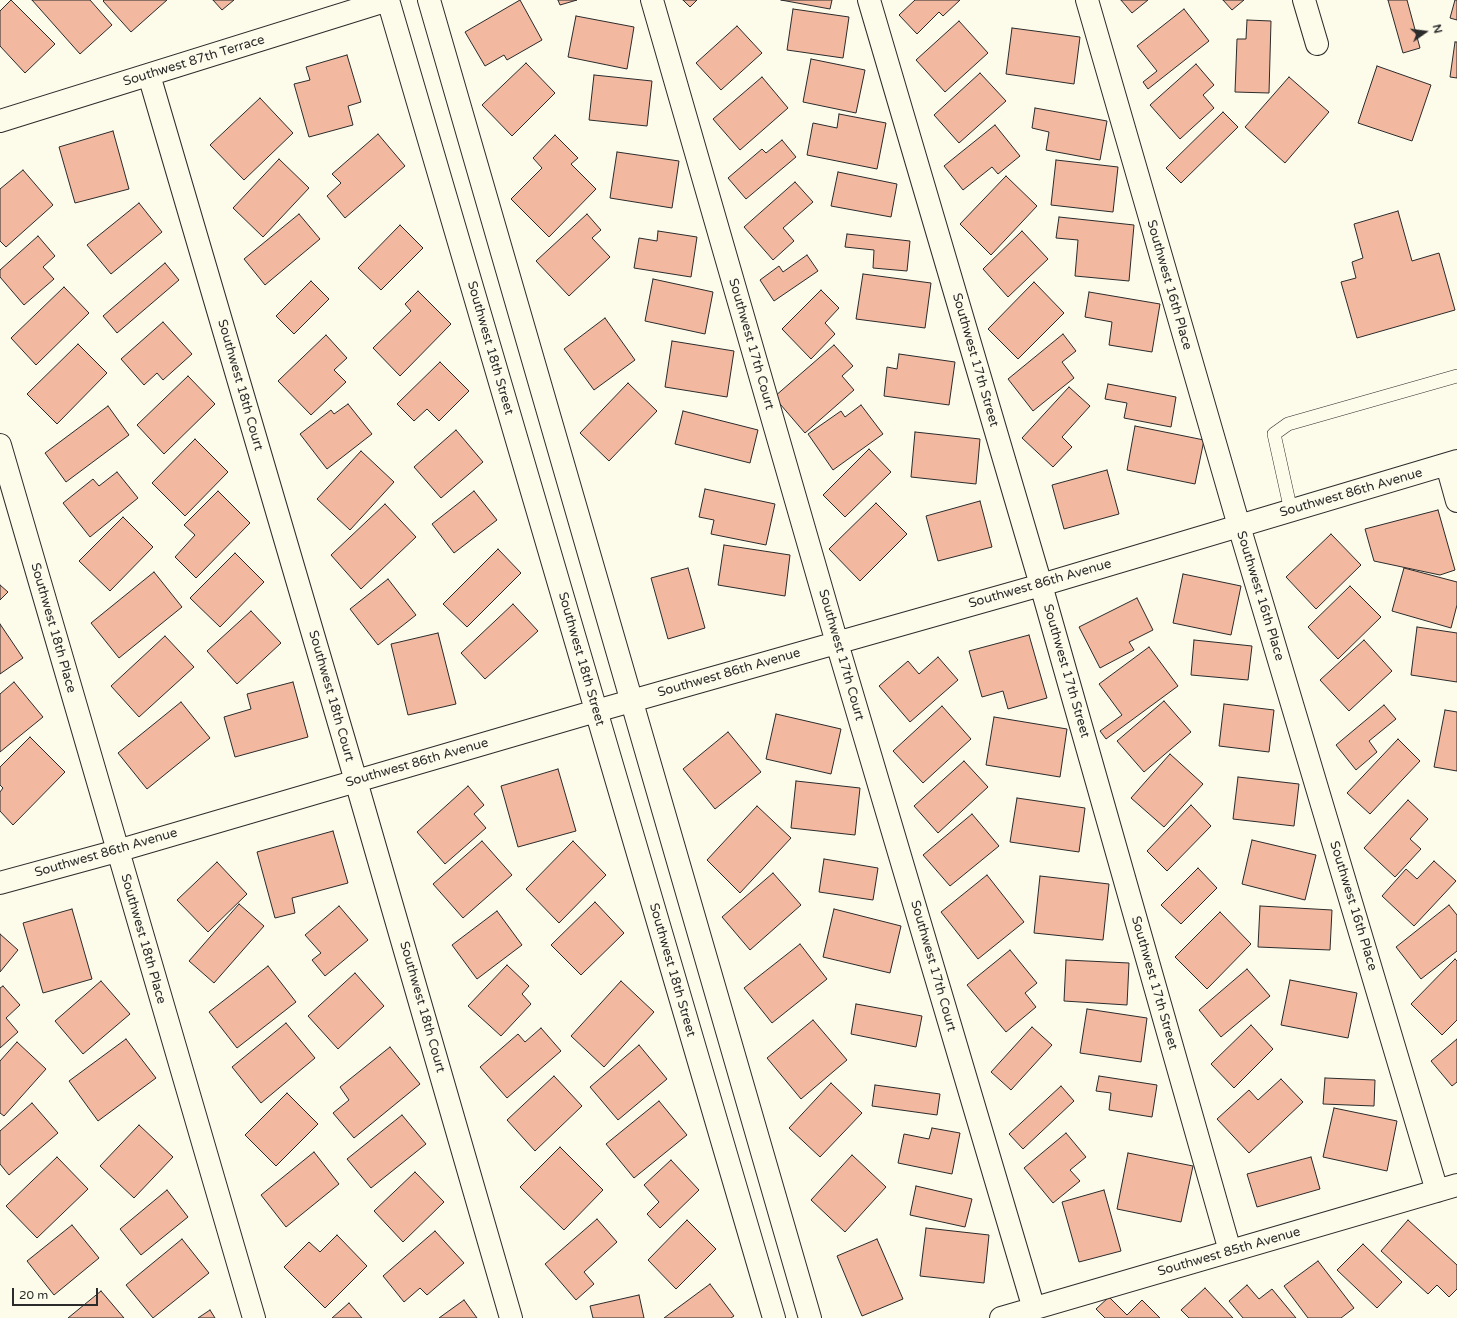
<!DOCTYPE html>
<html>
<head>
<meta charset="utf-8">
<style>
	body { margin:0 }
	#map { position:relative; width:1457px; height:1318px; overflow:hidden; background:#fdfbea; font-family:"Varela Round",sans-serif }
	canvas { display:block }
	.north { position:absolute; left:1405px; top:12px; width:40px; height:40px; -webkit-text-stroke:3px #fdfbea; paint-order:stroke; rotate:76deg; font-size:11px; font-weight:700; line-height:16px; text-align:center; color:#2b2b2b }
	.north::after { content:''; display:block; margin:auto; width:14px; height:18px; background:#2b2b2b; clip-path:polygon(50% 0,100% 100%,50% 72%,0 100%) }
	.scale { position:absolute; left:12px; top:1288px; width:86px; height:18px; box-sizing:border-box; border:2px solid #2b2b2b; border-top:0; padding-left:5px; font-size:12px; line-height:14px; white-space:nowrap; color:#2b2b2b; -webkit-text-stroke:3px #fdfbea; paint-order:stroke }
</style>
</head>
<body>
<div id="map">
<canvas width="1457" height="1318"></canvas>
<div class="north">N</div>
<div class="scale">20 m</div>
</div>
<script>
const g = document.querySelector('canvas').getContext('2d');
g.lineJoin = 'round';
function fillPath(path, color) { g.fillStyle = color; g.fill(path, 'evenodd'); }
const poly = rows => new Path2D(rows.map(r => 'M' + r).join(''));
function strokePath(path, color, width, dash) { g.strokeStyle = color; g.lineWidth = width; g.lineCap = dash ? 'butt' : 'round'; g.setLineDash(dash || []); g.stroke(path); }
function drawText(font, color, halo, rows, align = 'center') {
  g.font = font + ' "Varela Round",sans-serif'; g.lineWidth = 3; g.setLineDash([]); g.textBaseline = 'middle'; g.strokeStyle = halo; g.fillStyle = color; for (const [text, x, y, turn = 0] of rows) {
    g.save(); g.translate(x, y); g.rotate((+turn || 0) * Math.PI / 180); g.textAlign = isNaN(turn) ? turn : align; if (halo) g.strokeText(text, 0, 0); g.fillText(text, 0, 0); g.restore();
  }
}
const building = poly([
	[11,0,55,44,25,73,0,46,0,11,11,0],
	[32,0,90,0,112,25,80,54,32,0],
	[104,0,167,0,131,32,103,1,104,0],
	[213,0,234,0,222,10,213,0],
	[520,0,542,40,507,60,504,55,485,66,465,32,520,0],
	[558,0,577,0,560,5,558,0],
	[683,0,697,0,690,7,683,0],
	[781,0,832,0,830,9,781,0],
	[915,0,960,0,943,16,939,12,917,34,899,15,915,0],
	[1121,0,1148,0,1132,13,1121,0],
	[1223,0,1244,0,1232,10,1223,0],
	[1388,0,1407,0,1420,48,1403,53,1388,0],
	[1455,0,1457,0,1457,20,1450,18,1455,0],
	[793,9,849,17,843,58,787,50,793,9],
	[1184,9,1209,41,1148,89,1143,82,1157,71,1137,46,1184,9],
	[576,16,634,27,627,69,568,57,576,16],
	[1247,20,1271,21,1269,93,1235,92,1237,39,1246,39,1247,20],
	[959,21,988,53,945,92,916,60,959,21],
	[737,26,762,53,721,90,696,63,737,26],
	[1012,28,1080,37,1074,84,1006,74,1012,28],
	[1455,42,1457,42,1457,78,1450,77,1455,42],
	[347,55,361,102,348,106,353,125,309,137,294,84,310,80,306,67,347,55],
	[811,59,865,70,856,113,803,102,811,59],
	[526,63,555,93,512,136,482,105,526,63],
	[1196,64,1214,85,1203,95,1214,108,1180,139,1150,105,1196,64],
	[1377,66,1431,85,1412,141,1358,123,1377,66],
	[980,73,1006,101,959,143,934,115,980,73],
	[594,75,652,81,647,126,589,120,594,75],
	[762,77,788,108,740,150,713,119,762,77],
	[1289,77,1329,112,1285,163,1245,127,1289,77],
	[260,98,293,133,244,180,210,145,260,98],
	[1035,108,1107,121,1100,160,1046,150,1049,132,1032,128,1035,108],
	[1223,112,1238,127,1181,183,1166,168,1223,112],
	[839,114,886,123,877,169,807,155,813,123,837,128,839,114],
	[995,125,1020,156,998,174,992,167,963,190,944,166,995,125],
	[113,131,129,189,75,203,59,147,113,131],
	[378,134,405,166,345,218,327,196,341,183,332,174,378,134],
	[555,135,578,158,571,164,596,189,549,237,511,199,542,168,533,158,555,135],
	[782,140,796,157,746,199,728,178,762,149,766,153,782,140],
	[617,152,679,161,672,208,610,198,617,152],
	[279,159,309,188,263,237,233,208,279,159],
	[1056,160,1118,167,1113,212,1051,205,1056,160],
	[23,170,53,205,6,247,0,241,0,189,23,170],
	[838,172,897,184,891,217,831,206,838,172],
	[1006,176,1037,206,991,255,960,224,1006,176],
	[795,182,813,202,783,228,794,241,773,260,744,227,795,182],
	[139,203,162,232,111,274,87,245,139,203],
	[1398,211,1412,261,1439,253,1455,310,1357,338,1341,282,1356,278,1352,262,1363,258,1354,224,1398,211],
	[299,214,320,239,265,285,244,259,299,214],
	[587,214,601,230,592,238,610,257,569,296,536,261,587,214],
	[1059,217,1134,225,1129,281,1075,276,1078,240,1056,238,1059,217],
	[400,225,423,248,381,290,358,268,400,225],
	[658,231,697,237,691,277,634,268,639,238,657,241,658,231],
	[1022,231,1048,259,1008,297,983,269,1022,231],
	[847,234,910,241,907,271,873,268,874,250,845,247,847,234],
	[38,236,55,256,43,267,54,279,24,305,0,277,0,270,38,236],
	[807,255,818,271,774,301,760,280,779,266,783,272,807,255],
	[165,263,179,280,117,333,103,316,165,263],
	[863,274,931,283,925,328,856,319,863,274],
	[653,279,713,292,705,334,645,321,653,279],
	[311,281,329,299,294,334,276,316,311,281],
	[1034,282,1064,313,1018,359,988,329,1034,282],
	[64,287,89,313,36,365,11,338,64,287],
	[821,290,839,308,825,323,835,334,811,359,782,329,821,290],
	[418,291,451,324,400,376,373,348,411,311,405,304,418,291],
	[1089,292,1160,304,1152,352,1109,345,1112,322,1085,317,1089,292],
	[605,318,635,360,594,390,564,349,605,318],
	[163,322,192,354,163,380,157,373,144,385,121,359,163,322],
	[1063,334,1076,351,1062,362,1074,378,1033,411,1008,379,1063,334],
	[326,335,347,358,334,370,346,382,311,415,278,381,326,335],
	[672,341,734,351,727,397,665,387,672,341],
	[78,344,107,373,57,424,27,394,78,344],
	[834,345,853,366,842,376,854,390,805,433,774,397,834,345],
	[899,354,955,362,949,405,884,396,887,367,897,369,899,354],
	[440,362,469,391,439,421,427,409,414,421,397,404,440,362],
	[188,376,215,404,164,454,137,425,188,376],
	[628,383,657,411,609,461,580,433,628,383],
	[1108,384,1176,397,1171,427,1124,418,1127,403,1105,399,1108,384],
	[1069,387,1090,406,1062,437,1072,447,1053,467,1022,438,1069,387],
	[348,404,372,434,327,469,300,434,331,410,334,414,348,404],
	[861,405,883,434,833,470,808,434,841,411,845,417,861,405],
	[108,406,129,435,66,482,45,453,108,406],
	[683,411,758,430,750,463,675,444,683,411],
	[1135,426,1204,440,1195,484,1127,470,1135,426],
	[456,430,483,462,441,498,414,467,456,430],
	[915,432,980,439,976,484,911,477,915,432],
	[195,439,228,472,185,516,152,483,195,439],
	[869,449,891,472,845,517,823,495,869,449],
	[361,451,394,482,350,530,317,499,361,451],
	[1107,470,1119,514,1064,529,1052,485,1107,470],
	[117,472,138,498,90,537,63,503,93,479,99,486,117,472],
	[705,489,775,504,766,545,711,534,714,520,699,517,705,489],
	[218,491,250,523,196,578,175,557,195,535,184,525,218,491],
	[474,491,497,520,454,553,432,524,474,491],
	[980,501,992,547,938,561,926,516,980,501],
	[876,503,907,534,860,581,829,549,876,503],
	[385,504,416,537,361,589,331,555,385,504],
	[1438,510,1455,570,1440,575,1374,561,1365,529,1438,510],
	[123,517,153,547,110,591,79,561,123,517],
	[1331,534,1361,565,1316,609,1286,577,1331,534],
	[724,545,790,555,785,596,718,585,724,545],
	[498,549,521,573,467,627,443,604,498,549],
	[235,553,264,582,220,627,190,598,235,553],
	[688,568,705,628,668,639,651,578,688,568],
	[1404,568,1457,582,1457,605,1451,628,1392,611,1404,568],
	[154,572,182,607,119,658,91,623,154,572],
	[1183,574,1241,586,1231,635,1173,623,1183,574],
	[388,579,416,615,378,645,350,609,388,579],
	[0,585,8,592,0,600,0,585],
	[1350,586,1381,617,1338,659,1308,627,1350,586],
	[1137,598,1153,630,1129,642,1134,650,1100,668,1079,627,1137,598],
	[513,604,538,631,485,679,461,653,513,604],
	[251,611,281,643,237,684,207,651,251,611],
	[0,624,23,658,0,674,0,624],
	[1417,627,1457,633,1457,682,1411,675,1417,627],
	[438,633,456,704,408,715,391,644,438,633],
	[1029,635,1047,698,1008,709,1003,691,982,697,969,651,1029,635],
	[165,636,194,667,139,717,111,686,165,636],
	[1194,640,1252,646,1248,680,1191,675,1194,640],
	[1364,640,1392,671,1349,711,1320,680,1364,640],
	[1149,647,1178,686,1106,739,1100,731,1122,715,1099,684,1149,647],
	[938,657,958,680,910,722,879,686,908,661,919,674,938,657],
	[14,682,43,717,0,752,0,694,14,682],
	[293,682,308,737,235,757,224,717,251,709,247,694,293,682],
	[1164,701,1191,732,1144,772,1117,741,1164,701],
	[181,702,210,738,147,789,118,753,181,702],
	[1224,704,1274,710,1269,752,1219,746,1224,704],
	[1384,705,1396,719,1369,741,1377,752,1356,770,1336,745,1384,705],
	[942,706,971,739,923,783,893,751,942,706],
	[1445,710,1457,712,1457,771,1434,767,1445,710],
	[776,714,841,729,831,774,766,759,776,714],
	[994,717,1067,729,1060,777,986,765,994,717],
	[728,732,761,772,715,809,683,769,728,732],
	[30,737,65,772,13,825,0,811,0,792,3,788,0,785,0,767,30,737],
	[1398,739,1420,761,1370,814,1347,793,1398,739],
	[1170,754,1203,784,1164,827,1131,798,1170,754],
	[964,761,988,787,938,833,914,806,964,761],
	[558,769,576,831,518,847,501,786,558,769],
	[1238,777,1299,784,1294,826,1233,819,1238,777],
	[796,781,860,788,855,835,791,828,796,781],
	[468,786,484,805,474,814,486,828,445,864,417,832,468,786],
	[1017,798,1085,808,1079,852,1010,842,1017,798],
	[1408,800,1428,819,1410,839,1421,849,1395,877,1364,848,1408,800],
	[1191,805,1211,826,1167,871,1147,851,1191,805],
	[757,806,791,838,740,893,707,860,757,806],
	[972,814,999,846,950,886,923,855,972,814],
	[333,831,348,883,292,898,295,913,275,918,257,852,333,831],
	[1252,840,1316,855,1305,900,1242,884,1252,840],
	[482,841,512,875,463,918,433,884,482,841],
	[573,841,606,875,559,923,526,889,573,841],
	[824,859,878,868,873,900,819,892,824,859],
	[1434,861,1456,881,1414,926,1382,896,1406,869,1417,879,1434,861],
	[217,862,247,894,208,932,177,900,217,862],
	[1198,868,1217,888,1181,924,1161,905,1198,868],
	[773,873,801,905,750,950,722,917,773,873],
	[987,875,1024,922,978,959,941,912,987,875],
	[1040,876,1109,884,1103,940,1034,933,1040,876],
	[595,902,624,933,581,975,551,945,595,902],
	[239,904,264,926,214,983,189,961,239,904],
	[1449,905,1457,915,1457,951,1421,979,1396,947,1449,905],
	[339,906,368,940,325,976,312,960,321,953,305,935,339,906],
	[1260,906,1332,910,1330,950,1258,947,1260,906],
	[72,909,92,979,43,993,23,923,72,909],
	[834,909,901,926,890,973,823,957,834,909],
	[497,911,522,945,477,979,452,945,497,911],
	[1220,912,1251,944,1207,989,1175,957,1220,912],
	[0,934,18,950,0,972,0,934],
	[800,944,827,979,772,1023,744,988,800,944],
	[1010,950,1037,983,1025,993,1036,1007,1006,1032,967,985,1010,950],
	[1455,959,1457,961,1457,1020,1442,1035,1411,1004,1455,959],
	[1066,960,1129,963,1127,1005,1064,1001,1066,960],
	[507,965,529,986,522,994,531,1004,501,1036,468,1006,507,965],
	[268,966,296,1002,237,1048,209,1012,268,966],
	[1247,969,1270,996,1221,1037,1199,1010,1247,969],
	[355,973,384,1006,338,1049,308,1016,355,973],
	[1290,980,1357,993,1348,1038,1281,1025,1290,980],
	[101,981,130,1014,83,1054,55,1021,101,981],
	[621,981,654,1012,604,1067,571,1036,621,981],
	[3,986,20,1005,6,1018,18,1032,0,1048,0,988,3,986],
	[856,1004,922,1016,916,1047,851,1034,856,1004],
	[1087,1009,1147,1018,1141,1062,1080,1053,1087,1009],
	[813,1020,847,1060,801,1099,767,1058,813,1020],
	[286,1023,315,1058,261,1103,232,1067,286,1023],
	[1251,1025,1273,1049,1234,1088,1211,1064,1251,1025],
	[1032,1027,1052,1045,1011,1090,991,1072,1032,1027],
	[541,1028,561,1051,507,1098,480,1067,518,1034,525,1042,541,1028],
	[126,1039,156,1078,98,1121,69,1081,126,1039],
	[1457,1039,1457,1082,1452,1086,1431,1061,1457,1039],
	[17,1042,46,1069,4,1116,0,1113,0,1061,17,1042],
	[639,1045,667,1079,618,1120,590,1087,639,1045],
	[390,1047,420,1084,354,1138,333,1113,349,1100,340,1087,390,1047],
	[554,1076,582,1106,535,1151,507,1120,554,1076],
	[1099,1076,1157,1085,1152,1117,1109,1110,1111,1093,1096,1091,1099,1076],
	[1325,1078,1375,1080,1374,1106,1323,1104,1325,1078],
	[1281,1079,1303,1102,1249,1153,1217,1119,1249,1090,1258,1100,1281,1079],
	[831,1083,862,1113,820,1157,789,1128,831,1083],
	[875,1085,940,1094,937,1115,872,1106,875,1085],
	[1061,1086,1074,1101,1023,1149,1009,1134,1061,1086],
	[287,1093,318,1124,276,1166,245,1135,287,1093],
	[659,1101,687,1135,634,1178,606,1144,659,1101],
	[32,1103,58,1133,9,1175,0,1164,0,1131,32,1103],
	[1334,1108,1397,1121,1387,1171,1323,1157,1334,1108],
	[402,1115,426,1144,371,1188,347,1159,402,1115],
	[139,1125,173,1157,134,1198,100,1166,139,1125],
	[932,1128,960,1133,952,1174,898,1163,904,1134,929,1139,932,1128],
	[1066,1133,1086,1157,1070,1170,1080,1181,1053,1203,1024,1168,1066,1133],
	[560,1147,603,1190,564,1230,520,1187,560,1147],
	[314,1152,339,1184,286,1227,261,1195,314,1152],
	[1128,1153,1193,1166,1181,1222,1117,1209,1128,1153],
	[852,1155,886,1187,845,1232,811,1200,852,1155],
	[57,1157,88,1189,37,1238,6,1206,57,1157],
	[1311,1157,1320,1189,1257,1207,1247,1174,1311,1157],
	[671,1160,699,1190,660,1228,647,1214,659,1202,644,1185,671,1160],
	[415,1172,444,1202,403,1242,374,1211,415,1172],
	[916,1186,972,1199,965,1227,910,1215,916,1186],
	[167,1190,188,1217,141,1255,120,1229,167,1190],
	[1104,1190,1121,1251,1079,1262,1062,1202,1104,1190],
	[597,1219,617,1242,584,1272,594,1284,576,1300,545,1264,597,1219],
	[687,1220,716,1249,676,1289,648,1260,687,1220],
	[1408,1220,1457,1265,1457,1289,1449,1297,1437,1285,1428,1294,1381,1251,1408,1220],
	[72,1225,99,1258,54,1295,27,1261,72,1225],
	[926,1228,989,1235,984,1283,920,1276,926,1228],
	[435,1231,464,1263,427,1295,420,1288,404,1302,383,1276,435,1231],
	[337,1235,367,1266,325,1308,284,1267,309,1242,320,1252,337,1235],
	[182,1239,209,1273,153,1318,126,1285,182,1239],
	[877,1239,903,1299,862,1316,837,1256,877,1239],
	[1363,1244,1402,1282,1377,1308,1337,1270,1363,1244],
	[1318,1261,1354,1308,1341,1318,1308,1318,1284,1286,1318,1261],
	[710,1284,734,1316,731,1318,664,1318,710,1284],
	[1247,1285,1259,1299,1272,1289,1296,1318,1243,1318,1229,1301,1247,1285],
	[1205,1288,1233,1318,1189,1318,1181,1310,1205,1288],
	[101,1291,124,1318,68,1318,101,1291],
	[639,1295,644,1318,593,1318,590,1306,639,1295],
	[1109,1297,1127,1315,1142,1300,1160,1318,1105,1318,1096,1309,1109,1297],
	[464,1300,477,1318,439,1318,464,1300],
	[349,1303,362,1318,332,1318,349,1303],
	[210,1310,215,1318,198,1318,210,1310]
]);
const service = poly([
	[1291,511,1274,434,1288,424,1457,376]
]);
const minor = poly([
	[388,0,774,1318],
	[429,0,810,1318],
	[652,0,837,643,1034,1309],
	[869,0,1041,585,1230,1251],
	[1087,0,1239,526,1437,1191],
	[1304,0,1317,44],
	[149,75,356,781,511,1318],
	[0,121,388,0],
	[0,445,254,1318],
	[1447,465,1457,501],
	[0,883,117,851,596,711,1041,585,1457,461],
	[1001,1318,1457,1185]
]);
const streetNames = [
	["Southwest 87th Terrace",194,61,-17],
	["Southwest 16th Place",1169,285,74],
	["Southwest 17th Court",751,344,74],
	["Southwest 18th Street",490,348,74],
	["Southwest 17th Street",975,360,74],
	["Southwest 18th Court",240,385,74],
	["Southwest 86th Avenue",1351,493,-16],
	["Southwest 86th Avenue",1040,584,-16],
	["Southwest 16th Place",1260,596,73],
	["Southwest 18th Place",53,628,74],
	["Southwest 17th Court",841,655,74],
	["Southwest 18th Street",581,659,74],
	["Southwest 17th Street",1066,671,74],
	["Southwest 86th Avenue",729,673,-16],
	["Southwest 18th Court",331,696,74],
	["Southwest 86th Avenue",417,763,-16],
	["Southwest 86th Avenue",106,853,-16],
	["Southwest 16th Place",1353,906,73],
	["Southwest 18th Place",143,939,74],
	["Southwest 17th Court",933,966,74],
	["Southwest 18th Street",672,970,74],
	["Southwest 17th Street",1154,983,74],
	["Southwest 18th Court",422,1007,74],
	["Southwest 85th Avenue",1229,1252,-16]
];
fillPath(building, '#f2b8a0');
strokePath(building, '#2b2b2b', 1);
strokePath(service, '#2b2b2b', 14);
strokePath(minor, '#2b2b2b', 24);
strokePath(service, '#fdfbea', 13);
strokePath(minor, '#fdfbea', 22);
drawText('13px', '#2b2b2b', '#fdfbea', streetNames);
</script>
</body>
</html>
